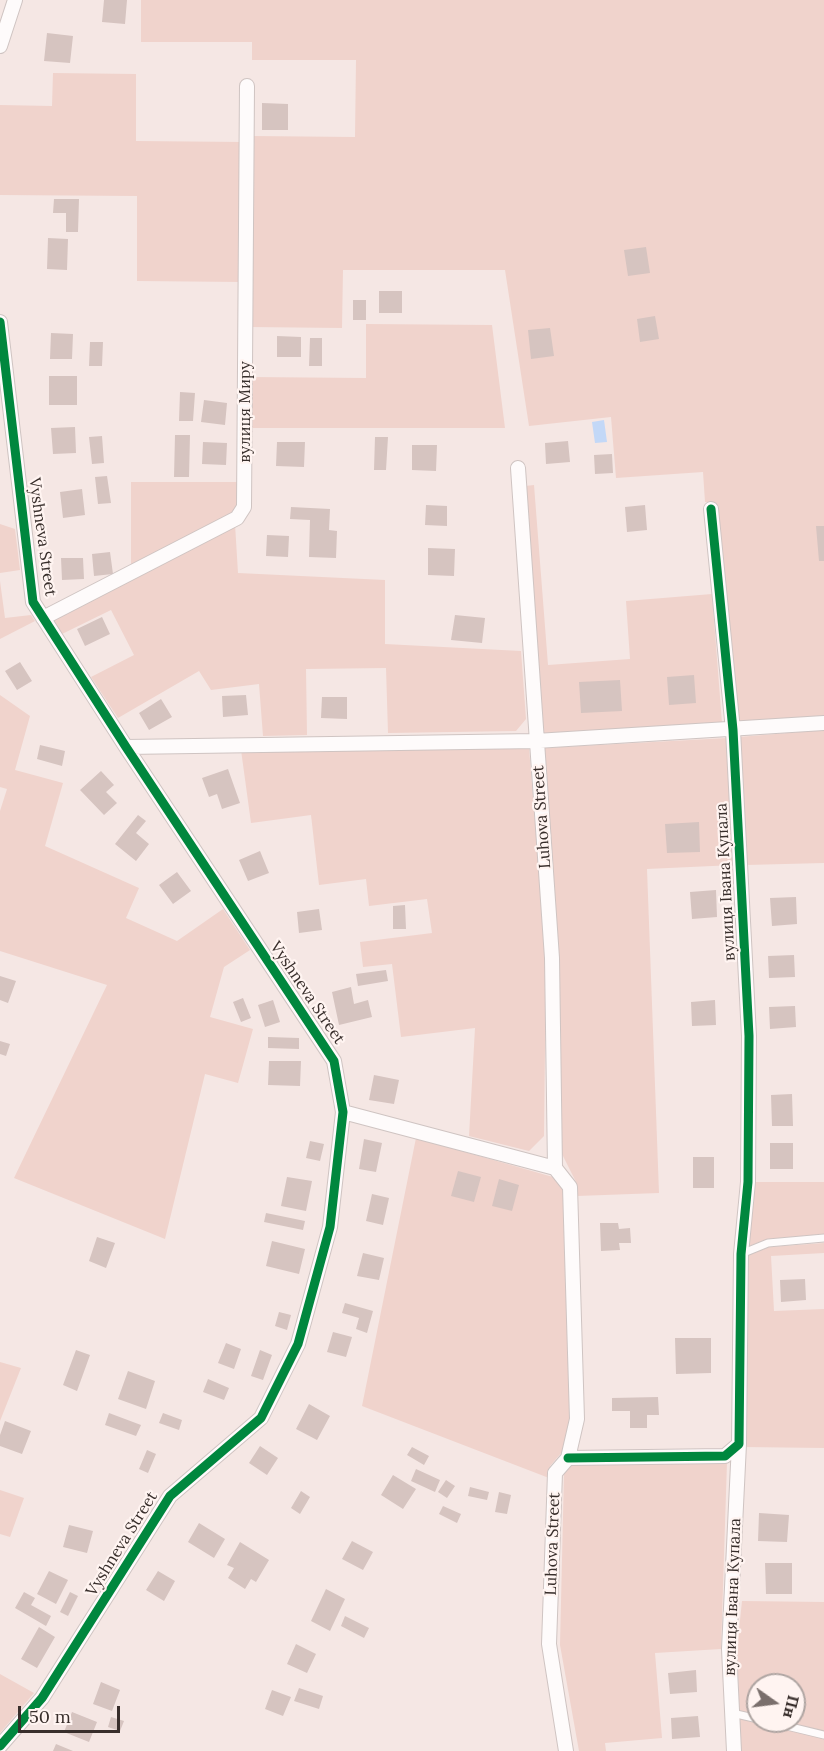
<!DOCTYPE html>
<html>
<head>
<meta charset="utf-8">
<style>
	body { margin:0 }
	#map { position:relative; width:824px; height:1751px; overflow:hidden; background:#f5e7e4; font-family:Lora,serif }
	canvas { display:block }
	.north { position:absolute; left:746px; top:1673px; width:60px; height:60px; box-sizing:border-box; background:#fff4f1; border:2px solid #afa5a2; border-radius:50%; rotate:104deg; font-size:16px; font-weight:700; line-height:24px; text-align:center; color:#382e2b }
	.north::after { content:''; display:block; margin:auto; width:21px; height:27px; background:#7a6f6c; clip-path:polygon(50% 0,100% 100%,50% 72%,0 100%) }
	.scale { position:absolute; left:18px; top:1706px; width:102px; height:27px; box-sizing:border-box; border:3px solid #382e2b; border-top:0; padding-left:8px; font-size:18px; line-height:21px; white-space:nowrap; color:#382e2b; -webkit-text-stroke:4px #fff4f1; paint-order:stroke }
</style>
</head>
<body>
<div id="map">
<canvas width="824" height="1751"></canvas>
<div class="north">Пн</div>
<div class="scale">50 m</div>
</div>
<script>
const g = document.querySelector('canvas').getContext('2d');
g.lineJoin = 'round';
function fillPath(path, color) { g.fillStyle = color; g.fill(path, 'evenodd'); }
const poly = rows => new Path2D(rows.map(r => 'M' + r).join(''));
function strokePath(path, color, width, dash) { g.strokeStyle = color; g.lineWidth = width; g.lineCap = dash ? 'butt' : 'round'; g.setLineDash(dash || []); g.stroke(path); }
function drawText(font, color, halo, rows, align = 'center') {
  g.font = font + ' Lora,serif'; g.lineWidth = 4.5; g.setLineDash([]); g.textBaseline = 'middle'; g.strokeStyle = halo; g.fillStyle = color; for (const [text, x, y, turn = 0] of rows) {
    g.save(); g.translate(x, y); g.rotate((+turn || 0) * Math.PI / 180); g.textAlign = isNaN(turn) ? turn : align; if (halo) g.strokeText(text, 0, 0); g.fillText(text, 0, 0); g.restore();
  }
}
const green = poly([
	[141,0,824,0,824,716,737,723,715,502,705,502,703,472,616,478,611,417,529,426,505,270,343,270,342,328,250,327,252,136,355,137,356,60,252,60,252,42,141,42],
	[53,73,136,74,136,141,243,142,241,282,137,281,137,196,0,195,0,105,52,106],
	[366,324,492,325,505,428,250,428,250,377,366,378],
	[131,482,240,482,240,505,233,514,131,567],
	[534,485,548,665,630,659,626,601,712,594,722,723,544,737,525,486],
	[0,524,15,529,20,570,0,573],
	[235,524,238,573,385,580,385,644,521,651,526,719,516,731,388,733,386,668,306,669,307,735,263,736,259,684,211,690,199,671,118,718,91,677,134,655,111,610,62,634,52,618],
	[0,581,5,618,31,615,35,621,0,639],
	[0,695,30,716,15,770,63,783,45,846,139,888,126,918,177,941,223,909,250,950,224,967,210,1017,253,1029,238,1083,205,1074,165,1239,14,1178,107,985,0,951,0,811,7,789,0,787],
	[824,730,824,863,746,865,739,737],
	[727,738,734,865,647,869,659,1193,577,1196,577,1184,561,1152,543,748],
	[529,748,546,958,544,1136,529,1151,469,1136,475,1028,401,1037,392,964,363,967,360,942,432,933,427,899,369,906,366,879,319,885,311,815,251,823,241,750],
	[416,1138,553,1177,565,1189,571,1418,562,1452,550,1466,549,1478,362,1406],
	[753,1182,824,1182,824,1234,767,1239,747,1247],
	[824,1243,824,1253,771,1256,774,1311,824,1309,824,1448,744,1447,746,1256,769,1247],
	[0,1362,21,1368,0,1421],
	[727,1462,721,1649,655,1653,662,1738,605,1743,606,1751,579,1751,560,1645,564,1474,572,1463],
	[0,1490,24,1498,10,1537,0,1534],
	[742,1601,824,1602,824,1751,741,1751,737,1649],
	[758,1685,794,1685,794,1721,758,1721],
	[0,1674,34,1693,0,1733]
]);
const water = poly([
	[604,420,607,442,595,443,592,422]
]);
const building = poly([
	[104,0,127,0,125,24,102,22],
	[47,33,73,36,70,63,44,61],
	[262,103,288,104,288,130,262,130],
	[54,199,79,199,78,232,66,232,66,213,53,213],
	[48,238,68,239,67,270,47,269],
	[646,247,650,273,628,276,624,250],
	[379,291,402,291,402,313,379,313],
	[353,300,366,300,366,320,353,320],
	[655,316,659,339,640,342,637,319],
	[550,328,554,356,531,359,528,330],
	[51,333,73,334,72,359,50,359],
	[277,336,301,337,301,357,277,357],
	[310,338,322,338,322,366,309,366],
	[90,342,103,342,102,366,89,366],
	[49,376,77,376,77,405,49,405],
	[180,392,195,393,193,421,179,421],
	[204,400,227,403,225,425,201,422],
	[75,427,76,453,53,454,51,428],
	[175,435,190,435,189,477,174,477],
	[102,436,104,463,92,464,89,437],
	[375,437,388,437,386,470,374,470],
	[568,441,570,462,546,464,545,443],
	[203,442,227,443,226,465,202,464],
	[277,442,305,442,304,467,276,466],
	[412,445,437,445,436,471,412,470],
	[612,454,613,473,595,474,594,455],
	[107,476,111,503,98,504,95,477],
	[82,489,85,515,63,518,60,492],
	[426,505,447,506,447,526,425,525],
	[645,505,647,530,627,532,625,507],
	[291,507,330,509,329,530,337,531,336,558,309,557,310,520,290,519],
	[816,526,824,526,824,561,819,561],
	[267,535,289,536,288,557,266,556],
	[428,548,455,549,454,576,428,575],
	[110,552,113,574,94,576,92,554],
	[61,558,83,558,84,579,62,580],
	[455,615,485,618,482,643,451,640],
	[102,617,110,634,85,646,77,629],
	[20,662,32,681,17,690,5,671],
	[694,675,696,703,669,705,667,677],
	[620,680,622,711,581,713,579,682],
	[246,695,248,715,223,717,222,696],
	[322,697,347,697,347,719,321,718],
	[161,699,172,717,149,730,139,713],
	[40,745,65,751,62,766,37,759],
	[228,769,240,803,222,809,217,794,209,797,202,778],
	[101,771,114,785,106,792,117,803,104,815,80,790],
	[138,815,146,821,136,833,149,844,136,861,115,844],
	[699,822,700,852,667,853,665,824],
	[260,851,269,873,248,881,239,860],
	[177,872,191,891,173,904,159,885],
	[716,890,717,917,692,919,690,892],
	[796,897,797,924,772,926,770,898],
	[405,905,406,929,393,929,393,906],
	[319,909,322,930,299,933,297,912],
	[794,955,795,977,769,978,768,956],
	[386,970,388,981,358,986,356,974],
	[0,976,16,981,8,1003,0,1000],
	[351,987,354,1004,368,1000,372,1017,339,1025,332,992],
	[243,998,251,1018,241,1022,233,1002],
	[273,1000,280,1022,265,1027,258,1005],
	[715,1000,716,1025,692,1026,691,1002],
	[795,1006,796,1027,770,1029,769,1007],
	[268,1037,299,1038,299,1049,268,1048],
	[0,1041,10,1044,6,1056,0,1054],
	[269,1061,301,1061,300,1086,268,1085],
	[374,1075,399,1080,394,1104,369,1100],
	[792,1094,793,1126,772,1126,771,1095],
	[364,1139,382,1143,376,1172,359,1169],
	[310,1141,324,1144,320,1161,306,1158],
	[770,1143,793,1143,793,1169,770,1169],
	[693,1157,714,1157,714,1188,693,1188],
	[458,1171,481,1177,474,1202,451,1196],
	[287,1177,312,1181,306,1211,281,1206],
	[499,1179,519,1185,512,1211,492,1206],
	[372,1194,389,1198,383,1225,366,1221],
	[266,1213,305,1221,303,1230,264,1222],
	[600,1223,618,1223,619,1229,630,1228,631,1243,619,1243,620,1250,601,1251],
	[97,1237,115,1243,106,1268,89,1261],
	[272,1241,305,1249,299,1274,266,1266],
	[363,1253,384,1258,379,1280,357,1276],
	[805,1279,806,1300,781,1302,780,1280],
	[345,1303,373,1311,367,1333,356,1329,359,1318,342,1313],
	[279,1312,291,1315,287,1330,275,1326],
	[333,1332,352,1337,346,1357,327,1352],
	[675,1338,711,1338,711,1373,676,1374],
	[226,1343,241,1349,234,1369,218,1363],
	[76,1350,90,1355,77,1391,63,1385],
	[260,1350,272,1355,263,1380,251,1376],
	[128,1371,155,1381,146,1409,118,1399],
	[208,1379,229,1388,224,1400,203,1392],
	[658,1397,659,1415,647,1415,647,1428,630,1428,630,1411,612,1411,612,1398],
	[309,1404,330,1416,317,1440,296,1429],
	[109,1413,141,1425,136,1436,105,1425],
	[163,1413,182,1420,179,1430,159,1423],
	[5,1421,31,1431,22,1454,0,1446,0,1435],
	[260,1446,278,1458,267,1475,249,1463],
	[412,1447,429,1456,424,1465,407,1455],
	[147,1450,156,1454,148,1473,139,1469],
	[416,1469,440,1480,435,1492,411,1481],
	[393,1475,416,1489,403,1509,381,1495],
	[446,1480,455,1486,447,1498,438,1492],
	[470,1487,489,1492,487,1500,468,1496],
	[301,1491,310,1497,300,1514,291,1508],
	[499,1492,511,1495,507,1514,495,1512],
	[443,1506,461,1514,457,1523,439,1514],
	[759,1513,789,1515,787,1542,758,1541],
	[199,1523,225,1539,214,1558,188,1542],
	[69,1525,93,1531,87,1553,63,1547],
	[352,1541,373,1552,363,1570,342,1559],
	[240,1542,269,1560,256,1582,251,1579,245,1589,228,1578,234,1568,227,1565],
	[765,1563,792,1563,792,1594,766,1594],
	[49,1571,68,1580,56,1604,37,1594],
	[158,1571,175,1581,164,1601,146,1590],
	[326,1589,345,1599,330,1631,311,1621],
	[24,1592,35,1598,31,1605,51,1616,46,1626,15,1608],
	[70,1592,78,1596,68,1616,60,1612],
	[345,1616,369,1628,364,1638,341,1626],
	[39,1627,55,1637,37,1668,21,1659],
	[296,1644,316,1654,307,1673,287,1664],
	[696,1670,697,1692,670,1694,668,1673],
	[101,1682,120,1690,112,1711,93,1704],
	[299,1688,323,1696,319,1709,294,1701],
	[272,1690,291,1697,283,1716,265,1709],
	[72,1712,97,1722,89,1742,64,1732],
	[698,1716,700,1737,672,1739,671,1718],
	[111,1717,124,1721,120,1731,108,1727],
	[56,1744,73,1751,53,1751]
]);
const service = poly([
	[741,1254,768,1243,824,1238],
	[732,1713,758,1719],
	[766,1721,824,1735]
]);
const minor = poly([
	[0,46,15,0],
	[0,322,33,602,126,747,334,1061,343,1112,330,1227,298,1344,261,1418,170,1496,42,1698,0,1746],
	[518,468,552,958,555,1168],
	[43,618,237,518,244,507,247,86],
	[126,747,536,741,824,723],
	[343,1112,555,1168,570,1187,577,1419,568,1458,555,1473,549,1644,566,1751],
	[568,1458,725,1456,739,1444,741,1254,748,1182,749,1036,733,730,711,509],
	[734,1751,729,1649,739,1444]
]);
const cycleway = poly([
	[0,322,33,602,126,747,334,1061,343,1112,330,1227,298,1344,261,1418,170,1496,42,1698,0,1746],
	[568,1458,725,1456,739,1444,741,1254,748,1182,749,1036,733,730,711,509]
]);
const streetNames = [
	["вулиця Миру",245,412,-90],
	["Vyshneva Street",42,537,82],
	["Luhova Street",542,817,-94],
	["вулиця Івана Купала",726,882,-93],
	["Vyshneva Street",307,993,56],
	["Vyshneva Street",122,1544,-58],
	["Luhova Street",553,1544,-88],
	["вулиця Івана Купала",733,1597,-88]
];
fillPath(green, '#f0d3cc');
fillPath(water, '#c3d8f7');
fillPath(building, '#d6c4c0');
strokePath(service, '#cfc4c2', 9);
strokePath(minor, '#cfc4c2', 16);
strokePath(service, '#fefbfb', 7);
strokePath(minor, '#fefbfb', 14);
strokePath(cycleway, '#00873e', 9);
drawText('16px', '#382e2b', '#fff4f1', streetNames);
</script>
</body>
</html>
